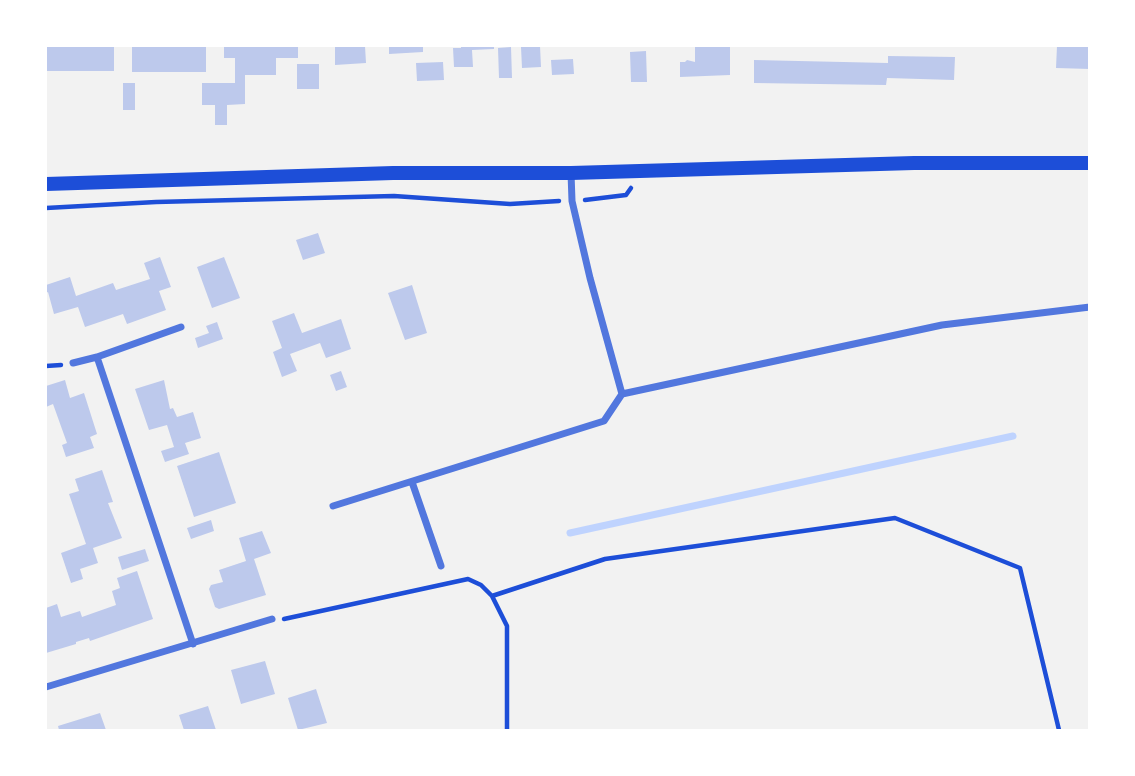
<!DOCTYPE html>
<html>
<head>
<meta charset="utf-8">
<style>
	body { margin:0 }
	#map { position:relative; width:1135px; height:776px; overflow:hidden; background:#f2f2f2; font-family:"Varela Round",sans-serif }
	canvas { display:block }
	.frame { position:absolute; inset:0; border:47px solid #fff; pointer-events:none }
</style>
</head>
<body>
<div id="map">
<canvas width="1135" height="776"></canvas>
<div class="frame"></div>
</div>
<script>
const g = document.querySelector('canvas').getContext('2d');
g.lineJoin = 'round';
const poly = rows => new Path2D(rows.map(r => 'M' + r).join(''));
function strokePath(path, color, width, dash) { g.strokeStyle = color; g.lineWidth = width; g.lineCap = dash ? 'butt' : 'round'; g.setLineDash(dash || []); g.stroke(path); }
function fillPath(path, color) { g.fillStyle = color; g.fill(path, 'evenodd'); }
const stream = poly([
	[570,533,1013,436]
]);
const building = poly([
	[46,46,114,46,114,71,46,71],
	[132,46,206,46,206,72,132,72],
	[224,46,298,46,298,58,276,58,276,75,245,75,245,104,227,105,227,125,215,125,215,105,202,105,202,83,235,83,235,58,224,58],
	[335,46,365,46,366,63,335,65],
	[389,46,423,46,423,52,389,54],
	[461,46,494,46,494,49,472,50,473,67,454,67,453,48,461,48],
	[528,46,540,46,541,67,522,68,521,47],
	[695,46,730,46,730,75,680,77,680,62,685,62,687,60,695,62],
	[1057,46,1090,47,1090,69,1056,68],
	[511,47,512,78,499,78,498,48],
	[646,51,647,82,631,82,630,52],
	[888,56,955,57,954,80,887,78,886,85,754,83,754,60,888,63],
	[573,59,574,74,552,75,551,60],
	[443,62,444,80,417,81,416,63],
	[297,64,319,64,319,89,297,89],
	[123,83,135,83,135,110,123,110],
	[318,233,325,253,303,260,296,240],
	[160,257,171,287,159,291,166,310,127,324,123,314,85,327,78,307,54,314,48,292,46,293,46,285,70,277,76,296,113,283,116,290,150,279,144,263],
	[224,257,240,298,212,308,197,267],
	[412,285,427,333,405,340,388,293],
	[294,313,302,333,341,319,351,349,326,358,320,343,290,354,297,371,282,377,273,352,282,348,272,321],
	[217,322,223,339,198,348,195,338,209,333,206,326],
	[341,371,347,387,336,391,330,375],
	[65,380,70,398,84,393,97,434,90,437,94,448,66,457,62,445,67,443,53,404,46,407,46,386],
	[164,380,170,409,173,408,177,417,193,412,201,438,185,443,189,454,165,462,161,451,174,447,167,425,149,430,135,389],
	[219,452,236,503,194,517,177,466],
	[102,470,113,502,108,503,122,538,93,548,98,563,80,569,83,579,71,583,61,553,86,544,69,494,79,491,75,479],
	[211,520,214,531,191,539,187,528],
	[262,531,271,553,254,559,266,595,219,609,215,607,209,589,211,585,223,582,219,570,246,561,239,538],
	[145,549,149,561,122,570,118,557],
	[137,571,153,619,90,641,89,638,76,642,76,644,46,653,46,608,57,604,61,617,80,611,82,617,116,605,112,591,120,588,117,578],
	[265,661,275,694,241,704,231,670],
	[316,689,327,723,298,730,288,698],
	[208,706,216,730,184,730,179,715],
	[100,713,106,730,59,730,58,726]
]);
const path = poly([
	[585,200,626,195,631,188],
	[46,208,156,202,394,196,510,204,559,201],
	[46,366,61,365],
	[492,596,605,559,895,518,1020,568,1059,730],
	[284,619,468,579,481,585,492,596,507,626,507,730]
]);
const minor = poly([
	[571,173,572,201,590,278,622,394],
	[181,327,97,357,193,644],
	[73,363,97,357],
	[412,482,441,566],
	[333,506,604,421,622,394,942,325,1090,307],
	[46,687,272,619]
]);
const secondary = poly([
	[46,184,393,173,571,173,914,163,1090,163]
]);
strokePath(stream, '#bfd3fe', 7);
fillPath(building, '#bdc9ec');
strokePath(path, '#1d4ed8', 4.5);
strokePath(minor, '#5277de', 7);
strokePath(secondary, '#1d4ed8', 14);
</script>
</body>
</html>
